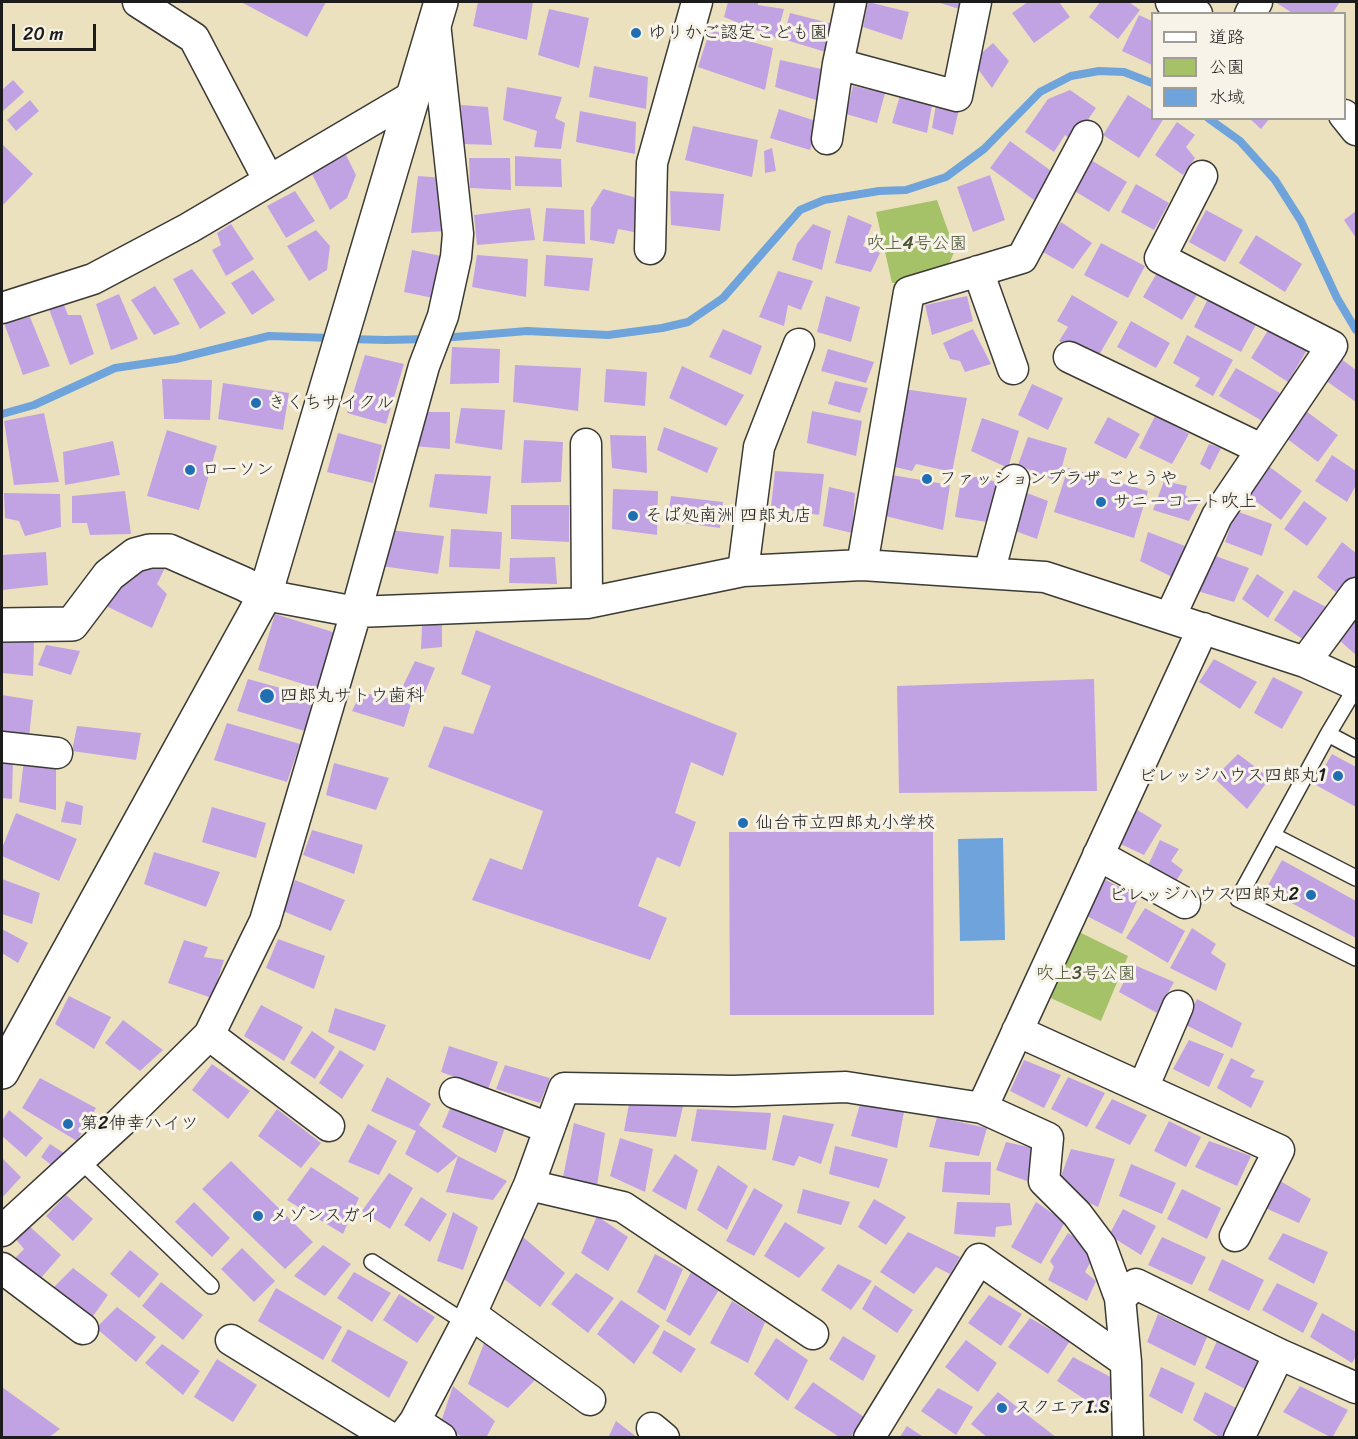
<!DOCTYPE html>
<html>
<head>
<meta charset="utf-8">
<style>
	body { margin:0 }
	#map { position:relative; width:1358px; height:1439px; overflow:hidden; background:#ece1bf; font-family:Sriracha,"Klee One",sans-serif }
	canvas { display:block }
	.frame { position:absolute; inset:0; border:3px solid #1c1c1c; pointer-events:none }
	.legend { position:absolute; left:1151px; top:12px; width:195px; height:108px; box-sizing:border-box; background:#f7f3e8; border:2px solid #9f9d96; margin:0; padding:8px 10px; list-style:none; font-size:18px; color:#1c1c1c }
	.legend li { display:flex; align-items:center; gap:12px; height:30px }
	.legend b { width:30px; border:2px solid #9f9d96 }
	.scale { position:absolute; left:12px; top:24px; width:84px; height:27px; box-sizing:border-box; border:3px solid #1c1c1c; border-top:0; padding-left:8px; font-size:18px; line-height:21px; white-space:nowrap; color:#1c1c1c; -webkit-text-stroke:4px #f7f3e8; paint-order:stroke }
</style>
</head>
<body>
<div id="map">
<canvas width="1358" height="1439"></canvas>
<div class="frame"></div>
<ul class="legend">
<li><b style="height:8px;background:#fff"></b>道路</li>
<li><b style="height:16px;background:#a5c269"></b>公園</li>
<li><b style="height:16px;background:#6fa3db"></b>水域</li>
</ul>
<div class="scale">20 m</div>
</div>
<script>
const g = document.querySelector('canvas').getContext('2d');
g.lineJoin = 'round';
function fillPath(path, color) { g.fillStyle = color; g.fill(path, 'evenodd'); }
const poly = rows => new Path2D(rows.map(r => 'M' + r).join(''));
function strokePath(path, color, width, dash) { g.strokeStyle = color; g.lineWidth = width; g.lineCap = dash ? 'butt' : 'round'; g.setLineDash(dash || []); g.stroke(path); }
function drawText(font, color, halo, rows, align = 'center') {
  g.font = font + ' Sriracha,"Klee One",sans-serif'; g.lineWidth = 6; g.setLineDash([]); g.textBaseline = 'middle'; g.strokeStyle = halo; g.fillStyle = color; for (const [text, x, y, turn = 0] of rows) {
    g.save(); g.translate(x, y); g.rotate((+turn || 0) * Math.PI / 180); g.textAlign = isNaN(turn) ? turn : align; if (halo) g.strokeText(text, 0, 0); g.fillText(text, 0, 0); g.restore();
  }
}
const green = poly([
	[937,200,955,250,946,271,915,283,892,283,876,212],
	[1071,928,1128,956,1101,1021,1042,994]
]);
const water = poly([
	[1003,838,1005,940,960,941,958,839]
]);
const stream = poly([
	[1208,118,1240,141,1275,180,1301,221,1337,298,1356,330],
	[442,338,527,331,608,335,662,328,688,322,723,298,800,210,824,200,879,191,906,190,946,177,984,149,1040,92,1071,76,1099,71,1124,72,1152,83],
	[349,339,386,340,429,339],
	[2,414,34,405,115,368,176,359,269,336,333,338]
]);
const building = poly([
	[241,2,326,2,307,37],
	[478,2,533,2,527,40,473,26],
	[728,2,758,2,758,5,784,9,776,38,724,17],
	[868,2,909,12,902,40,863,27],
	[937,2,962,2,959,9],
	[1028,2,1059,2,1070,17,1034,43,1012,13],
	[1100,2,1129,2,1140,10,1118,39,1089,17],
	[1275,2,1340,2,1332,14,1294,14],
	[549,9,589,18,579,68,538,55],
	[790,13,833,24,829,53,783,39],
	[1139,15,1152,21,1152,65,1122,51],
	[710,30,773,48,765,90,698,67],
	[993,43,1009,61,992,88,977,68,977,57],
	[780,60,826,70,819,101,775,87],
	[594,66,648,77,646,109,589,97],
	[13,80,24,92,2,112,2,90],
	[853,86,885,93,877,123,846,114],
	[507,87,562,97,555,118,565,123,561,149,534,147,537,131,503,120],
	[1070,90,1096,108,1073,141,1065,135,1054,152,1025,132,1048,99],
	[901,92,933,100,927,133,892,123],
	[1128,95,1152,110,1152,118,1164,118,1139,158,1103,135],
	[937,98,960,105,953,135,932,128],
	[30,100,39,111,16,131,7,120],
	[461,105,488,107,492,145,463,144],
	[779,109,819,122,810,150,770,138],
	[580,111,636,122,635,154,576,142],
	[1249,118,1270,118,1261,129],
	[1177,122,1195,135,1186,147,1195,158,1183,175,1155,155],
	[693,126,758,140,752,177,685,160],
	[1010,141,1054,173,1034,200,990,168],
	[2,144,33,174,2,206],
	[772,148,776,171,765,173,764,151],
	[346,155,356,175,347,198,330,210,311,172],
	[515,156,561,159,562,187,515,186],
	[469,158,510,158,511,190,470,188],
	[1091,160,1127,182,1109,212,1073,190],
	[990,175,1005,220,973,232,957,187],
	[418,176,445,178,446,231,411,233],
	[1136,184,1169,203,1154,230,1121,212],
	[603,189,645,200,639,233,618,229,614,244,590,240,591,208],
	[295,191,315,221,286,238,267,206],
	[670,191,724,194,720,231,671,225],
	[530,208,535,240,477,245,474,215],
	[546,208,584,210,585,244,543,241],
	[1206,210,1243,230,1225,262,1189,242],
	[1356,211,1356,238,1344,220],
	[848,215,872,225,863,246,880,253,871,272,835,263],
	[1061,222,1092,243,1073,269,1041,251],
	[231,224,254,259,226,276,212,250,221,245,217,233],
	[813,224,831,231,822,270,792,260,797,244],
	[316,230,330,246,327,270,309,281,287,246],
	[1256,235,1302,264,1285,292,1239,263],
	[1101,243,1145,266,1128,298,1084,275],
	[412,250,441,256,433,298,404,292],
	[477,255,528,259,526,297,472,287],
	[546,255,593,258,589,291,544,286],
	[192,269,226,313,200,329,173,279],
	[253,270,275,300,252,315,231,283],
	[778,271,813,281,801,310,788,305,784,326,759,317],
	[1158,271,1198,293,1182,320,1143,297],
	[155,286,180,324,154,335,131,300],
	[119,294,138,339,111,350,96,304],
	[1072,295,1118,322,1095,362,1059,341,1068,327,1057,321],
	[1210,295,1258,321,1241,352,1194,327],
	[826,296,860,307,851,342,817,332],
	[967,296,973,321,932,335,925,305],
	[64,305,68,315,81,315,94,354,70,365,49,309],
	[30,317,50,366,23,375,4,323],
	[1131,321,1170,343,1156,368,1117,347],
	[1270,327,1307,350,1288,382,1251,358],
	[723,329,762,346,751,375,709,357],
	[973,329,991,364,965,372,960,361,950,359,943,343],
	[1187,335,1233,360,1213,396,1195,386,1200,378,1173,363],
	[452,347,500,349,499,383,450,384],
	[828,349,874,362,866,383,821,371],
	[365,355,404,364,386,424,347,413],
	[1340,358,1356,370,1356,402,1325,380],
	[515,365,581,368,578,411,513,402],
	[682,366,744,395,726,426,669,398],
	[1236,368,1280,393,1264,422,1219,396],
	[606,369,647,372,645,406,604,402],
	[162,379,212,380,210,420,164,419],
	[835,381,868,388,860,413,828,404],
	[223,383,289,393,283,430,218,419],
	[1032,384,1063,398,1048,430,1018,415],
	[903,389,967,398,952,472,916,464,912,471,891,466],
	[461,408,505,410,502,450,455,443],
	[1302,408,1338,435,1318,462,1282,435],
	[812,411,862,421,856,456,807,443],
	[419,412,450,412,450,449,413,446],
	[44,413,59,482,14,485,4,421],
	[1156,414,1189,434,1172,464,1139,448],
	[1108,417,1140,434,1126,459,1094,443],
	[982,418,1019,431,1008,468,971,451],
	[664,427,718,448,707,473,657,450],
	[167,430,217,446,199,510,147,496],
	[338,433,382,445,373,483,327,472],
	[610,435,646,436,647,473,612,468],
	[1028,437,1067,448,1058,482,1018,465],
	[524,440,563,442,561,482,521,483],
	[113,441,120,475,65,485,63,452],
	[1209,444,1221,448,1210,470,1200,464],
	[1332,455,1356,471,1356,485,1347,502,1315,481],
	[1263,462,1302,491,1281,520,1242,491],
	[1068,468,1148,491,1134,538,1054,512],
	[775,471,824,474,819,515,771,507],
	[435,474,491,476,487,514,429,507],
	[886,474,950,485,943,530,881,515],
	[962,474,998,482,987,522,955,517],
	[1164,481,1187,486,1185,495,1198,504,1189,521,1153,510],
	[829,487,855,493,852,533,823,526],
	[613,489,658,491,657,535,612,529],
	[1019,490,1048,501,1037,539,1010,529],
	[125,491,131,534,90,535,87,523,72,523,72,496],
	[4,493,60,494,61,527,25,536,19,521,5,518],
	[671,496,723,502,720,528,667,521],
	[1304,501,1327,518,1307,546,1284,529],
	[511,505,569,505,569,542,511,539],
	[1236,511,1272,524,1262,556,1225,542],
	[451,529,502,532,500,569,449,567],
	[389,530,444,536,438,574,381,566],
	[1148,532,1185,546,1176,579,1140,561],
	[1342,542,1356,553,1356,577,1343,598,1317,577],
	[46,552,48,585,2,590,2,555],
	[1207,553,1249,568,1234,602,1194,590],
	[555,557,557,584,509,583,510,558],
	[165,568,157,584,167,594,152,628,106,606,127,569],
	[1257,574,1284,592,1268,618,1242,599],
	[1294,590,1326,607,1304,640,1274,620],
	[275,614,336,633,319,689,258,670],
	[1356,617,1356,655,1339,640],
	[442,624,442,647,421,649,422,626],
	[476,630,737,733,723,776,691,762,675,813,696,822,680,867,657,857,638,906,667,918,650,960,472,900,490,858,522,870,543,811,428,767,444,726,473,734,491,686,461,674],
	[2,641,34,641,33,676,2,673],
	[46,645,80,651,71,675,38,665],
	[1214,659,1257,682,1240,709,1199,682],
	[415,661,435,668,421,702,400,692],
	[1273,677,1303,692,1282,729,1254,713],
	[248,679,313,697,305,731,237,711],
	[1094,679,1097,791,899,793,897,686],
	[361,692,411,704,404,727,352,711],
	[2,695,33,700,29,737,2,734],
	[227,723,300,744,287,782,214,760],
	[77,726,141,733,136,760,72,751],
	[1238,754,1270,778,1247,809,1214,778],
	[1332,754,1356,767,1356,807,1314,784],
	[2,759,13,759,12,799,2,798],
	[24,759,56,764,56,810,19,802],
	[334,763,389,778,376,810,326,795],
	[66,801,83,806,81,825,61,822],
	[1131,806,1162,825,1144,855,1112,840],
	[212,807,266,823,256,858,202,842],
	[16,813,77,839,59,881,2,856,2,848],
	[312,830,363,845,354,874,303,855],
	[729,832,933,832,934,1015,730,1015],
	[1160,840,1179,849,1171,861,1183,870,1173,886,1145,872],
	[154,852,220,872,206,907,144,884],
	[1282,860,1356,901,1356,938,1266,889],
	[1100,877,1139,897,1122,934,1081,913],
	[2,879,40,893,32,924,2,914],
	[295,880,345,900,331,931,283,911],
	[1145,908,1185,931,1168,963,1126,938],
	[1192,928,1216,944,1211,953,1226,964,1216,991,1170,968],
	[2,929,28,943,18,963,2,953],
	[278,939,325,956,314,989,266,968],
	[184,940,208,947,204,957,224,960,212,998,168,983],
	[1132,964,1174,982,1157,1013,1119,992],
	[69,996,111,1017,94,1049,55,1024],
	[1197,999,1242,1023,1232,1048,1184,1024],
	[261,1005,303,1027,284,1061,244,1036],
	[335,1008,386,1025,375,1051,328,1032],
	[123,1020,163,1050,140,1071,105,1043],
	[312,1031,335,1047,315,1079,290,1063],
	[1189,1040,1224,1054,1209,1087,1173,1069],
	[449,1046,498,1062,488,1089,441,1072],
	[340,1050,364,1065,342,1099,319,1083],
	[1231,1058,1255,1070,1250,1077,1264,1081,1251,1108,1217,1088],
	[1024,1060,1061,1075,1044,1108,1010,1091],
	[212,1064,250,1091,228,1119,192,1090],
	[505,1065,550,1078,540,1103,496,1089],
	[387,1077,431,1104,419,1125,458,1156,507,1181,493,1200,446,1192,458,1156,438,1173,405,1154,416,1131,371,1111],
	[1068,1077,1105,1093,1087,1127,1051,1109],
	[40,1078,96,1108,77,1141,22,1108],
	[1112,1099,1147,1115,1130,1145,1095,1128],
	[452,1104,506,1125,496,1153,442,1127],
	[629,1104,683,1106,676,1137,624,1131],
	[860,1104,904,1112,897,1148,851,1136],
	[277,1109,321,1143,301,1168,258,1136],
	[697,1109,771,1113,766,1150,691,1141],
	[9,1110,43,1138,26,1157,2,1136,2,1121],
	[783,1115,834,1124,821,1164,799,1156,794,1166,772,1160],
	[937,1117,987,1128,979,1156,929,1147],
	[1169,1121,1201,1137,1186,1167,1154,1151],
	[574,1123,605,1133,597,1186,563,1177],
	[368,1124,397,1141,379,1175,348,1162],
	[620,1138,653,1149,645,1192,610,1176],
	[1209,1141,1251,1156,1237,1186,1195,1167],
	[1006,1142,1037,1149,1027,1181,996,1170],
	[50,1144,64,1153,54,1167,41,1157],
	[835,1146,888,1159,879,1188,829,1174],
	[1071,1149,1115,1159,1098,1207,1057,1187],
	[675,1154,698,1170,686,1210,652,1191],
	[2,1158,21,1177,2,1198],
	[231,1161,313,1242,285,1269,202,1189],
	[945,1162,991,1162,990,1195,942,1192],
	[1131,1164,1176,1183,1162,1214,1119,1196],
	[718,1165,748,1186,727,1230,697,1210],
	[311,1167,359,1198,343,1234,287,1200],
	[389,1173,413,1188,390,1229,362,1211],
	[1275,1178,1311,1199,1299,1223,1261,1206],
	[754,1188,783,1205,754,1256,726,1241],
	[803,1189,850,1202,841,1225,797,1213],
	[1182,1189,1221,1208,1207,1239,1167,1219],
	[66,1195,93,1219,73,1241,46,1216],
	[421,1197,447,1214,430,1242,404,1225],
	[874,1199,906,1217,886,1245,858,1227],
	[194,1202,230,1238,212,1257,175,1222],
	[957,1202,1010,1203,1012,1225,996,1227,995,1237,954,1234],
	[1036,1202,1065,1222,1041,1264,1011,1247],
	[1123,1209,1156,1226,1141,1255,1109,1235],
	[453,1212,478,1227,463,1270,437,1261],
	[597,1216,628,1237,608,1271,581,1253],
	[785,1222,825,1248,799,1278,764,1256],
	[27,1224,61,1255,40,1279,15,1258,24,1249,13,1236],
	[908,1232,960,1257,950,1274,936,1267,914,1294,880,1272],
	[1068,1233,1096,1252,1085,1272,1096,1281,1087,1301,1048,1280,1054,1267,1050,1261],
	[1283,1233,1328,1252,1314,1284,1268,1259],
	[523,1237,565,1273,540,1307,500,1276],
	[1162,1237,1206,1257,1192,1285,1148,1265],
	[323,1245,351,1264,325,1296,294,1276],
	[242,1248,275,1281,254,1302,221,1269],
	[130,1250,159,1274,139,1298,110,1274],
	[655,1254,683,1269,665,1311,637,1292],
	[1222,1259,1264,1280,1249,1311,1208,1290],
	[838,1264,872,1281,851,1310,821,1290],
	[73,1268,108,1295,91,1319,54,1287],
	[692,1270,719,1290,690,1336,666,1321],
	[354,1272,391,1293,372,1322,337,1298],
	[576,1273,614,1298,588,1333,551,1304],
	[161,1282,203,1315,183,1340,142,1306],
	[1277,1283,1318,1303,1303,1333,1262,1310],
	[875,1285,913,1310,897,1333,862,1309],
	[276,1288,342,1327,323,1360,258,1321],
	[399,1294,435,1317,417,1343,383,1320],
	[989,1295,1022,1314,1001,1346,968,1323],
	[621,1300,660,1326,634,1364,597,1334],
	[732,1301,765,1322,748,1363,710,1343],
	[117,1307,156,1337,136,1362,96,1328],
	[1322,1313,1356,1332,1356,1356,1352,1363,1310,1337],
	[1158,1314,1207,1337,1195,1366,1147,1342],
	[1030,1318,1070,1341,1048,1374,1008,1347],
	[348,1329,408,1362,389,1398,331,1361],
	[664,1330,696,1349,681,1373,652,1353],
	[843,1336,876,1356,863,1381,829,1359],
	[776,1338,808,1360,788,1401,754,1374],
	[966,1340,997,1363,978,1392,945,1367],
	[485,1341,536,1379,508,1408,468,1384],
	[1217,1341,1261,1360,1247,1390,1205,1368],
	[162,1344,200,1371,183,1395,145,1363],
	[1073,1357,1118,1381,1101,1410,1057,1381],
	[217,1359,257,1385,233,1422,194,1397],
	[1161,1367,1195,1383,1182,1414,1149,1396],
	[813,1382,864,1417,850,1438,841,1438,794,1408],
	[453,1386,495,1421,486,1438,463,1438,441,1422],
	[1300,1386,1348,1410,1332,1438,1283,1412],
	[2,1387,60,1429,48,1438,2,1438],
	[938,1388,973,1407,956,1435,921,1411],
	[998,1392,1057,1438,988,1438,971,1424],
	[1205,1392,1240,1410,1229,1438,1221,1438,1193,1420],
	[616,1421,638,1438,608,1438],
	[907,1426,925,1438,899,1438]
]);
const lane = poly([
	[1356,687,1328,734,1238,899,1356,958],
	[1328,734,1356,749],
	[1274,836,1356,878],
	[80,1160,211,1286],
	[372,1262,466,1323]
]);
const street = poly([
	[138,2,194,38,269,181],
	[851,2,838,64,957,96,976,2],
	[1171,2,1197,14],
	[1250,14,1257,2],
	[1344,115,1356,130],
	[827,139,838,64],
	[650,249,652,163,697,2],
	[978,271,1013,369],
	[2,308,93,279,189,228,413,96],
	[1069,357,1261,449],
	[586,444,587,603],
	[862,565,909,292,1022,258,1087,136],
	[743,571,759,447,799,344],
	[989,573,1014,480],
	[265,595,356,612,587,603,743,571,862,565,1045,577,1305,662,1356,685],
	[1170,617,1217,516,1332,346,1160,258,1202,176],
	[1305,662,1356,593],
	[2,747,57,753],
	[1098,855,1185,903],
	[1017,1031,1279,1150,1235,1236],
	[209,1035,329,1126],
	[1143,1088,1178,1006],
	[455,1093,549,1128],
	[982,1108,1203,628],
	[529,1185,623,1207,813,1334],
	[2,1231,121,1122,209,1035,265,921,356,612,424,366,443,316,456,257,458,234,435,23],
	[2,1268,83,1329],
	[1120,1298,1136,1284,1279,1354,1356,1388],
	[471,1314,590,1400],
	[231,1340,391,1438],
	[415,1421,441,1438],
	[652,1428,664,1438],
	[402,1438,415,1421,471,1314,529,1185,564,1088,734,1091,846,1087,982,1108,1048,1138,1044,1181,1077,1214,1101,1246,1120,1298,1126,1362,1128,1438],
	[869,1438,979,1259,1126,1362],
	[1239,1438,1279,1354]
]);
const secondary = poly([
	[2,625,72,624,109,575,135,555,150,551,169,551,244,584,265,595],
	[2,1072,265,595,441,2]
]);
const markers = [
	[636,33,6,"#1f6fb2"],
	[256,403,6,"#1f6fb2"],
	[190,470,6,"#1f6fb2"],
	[927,479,6,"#1f6fb2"],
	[1101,502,6,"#1f6fb2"],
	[633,516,6,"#1f6fb2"],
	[267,696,8,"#1f6fb2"],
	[1338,776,6,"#1f6fb2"],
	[743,823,6,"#1f6fb2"],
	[1311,895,6,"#1f6fb2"],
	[68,1124,6,"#1f6fb2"],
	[258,1216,6,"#1f6fb2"],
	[1002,1408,6,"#1f6fb2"]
];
const poiNames = [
	["ゆりかご認定こども園",648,33],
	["きくちサイクル",268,403],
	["ローソン",202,470],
	["ファッションプラザ ごとうや",939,479],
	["サニーコート吹上",1113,502],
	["そば処南洲 四郎丸店",645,516],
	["四郎丸サトウ歯科",280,696],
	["ビレッジハウス四郎丸1",1326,776,"right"],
	["仙台市立四郎丸小学校",755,823],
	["ビレッジハウス四郎丸2",1299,895,"right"],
	["第2伸幸ハイツ",80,1124],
	["メゾンスガイ",270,1216],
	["スクエアI.S",1014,1408]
];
const parkNames = [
	["吹上4号公園",917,244],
	["吹上3号公園",1086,974]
];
fillPath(green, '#a5c269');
fillPath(water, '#6fa3db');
strokePath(stream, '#6fa3db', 8);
fillPath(building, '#c1a3e4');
strokePath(lane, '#3b3a34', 18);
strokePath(street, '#3b3a34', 33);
strokePath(secondary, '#3b3a34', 36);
strokePath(lane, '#fff', 15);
strokePath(street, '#fff', 30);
strokePath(secondary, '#fff', 33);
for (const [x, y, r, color] of markers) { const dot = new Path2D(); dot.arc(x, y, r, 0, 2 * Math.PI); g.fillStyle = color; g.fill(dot); strokePath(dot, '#f7f3e8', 2); }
drawText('18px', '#1c1c1c', '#f7f3e8', poiNames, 'left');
drawText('18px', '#4c5637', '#f7f3e8', parkNames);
</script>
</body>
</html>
